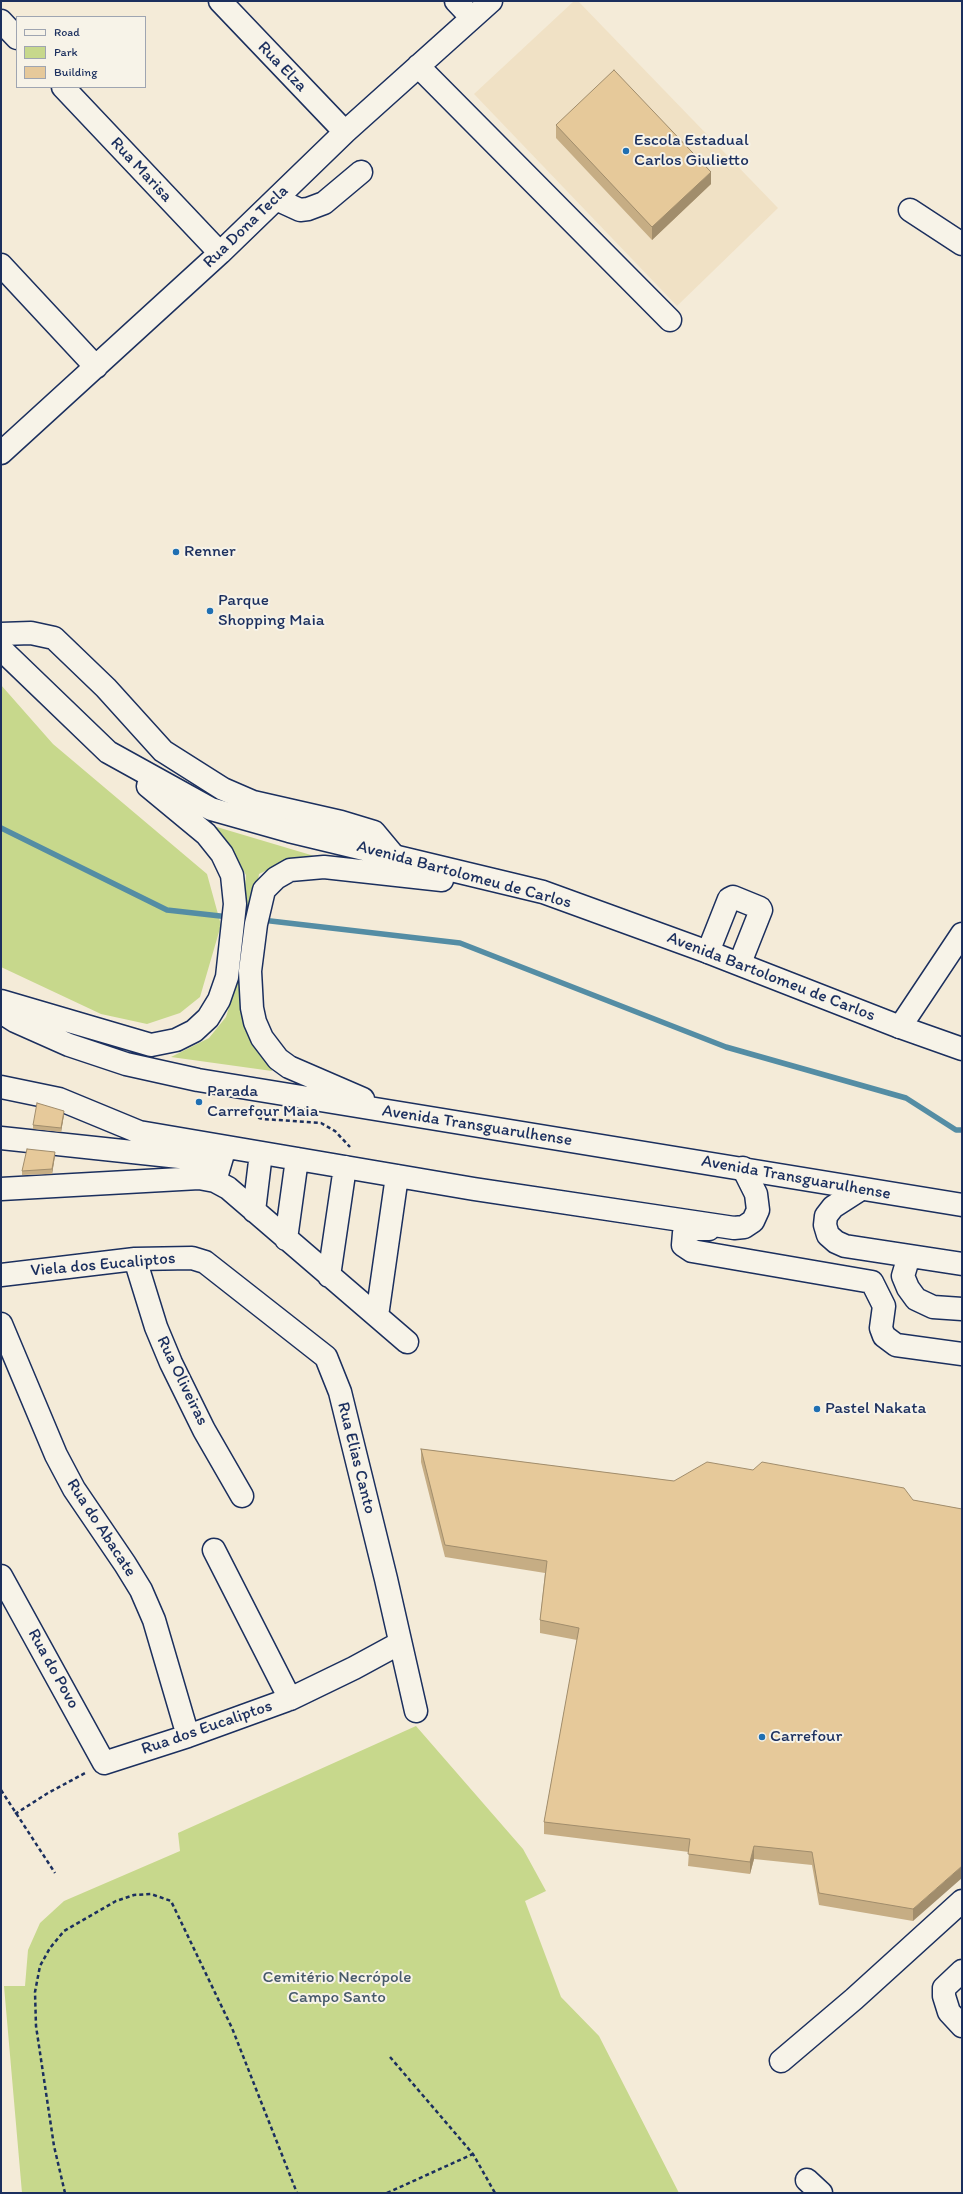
<!DOCTYPE html>
<html>
<head>
<meta charset="utf-8">
<style>
	body { margin:0 }
	#map { position:relative; width:963px; height:2194px; overflow:hidden; background:#f4ebd8; font-family:Itim,sans-serif }
	canvas { display:block }
	.frame { position:absolute; inset:0; border:2px solid #1b2f5e; pointer-events:none }
	.legend { position:absolute; left:16px; top:16px; width:130px; height:72px; box-sizing:border-box; background:#f7f3e8; border:1px solid #9fa5b1; margin:0; padding:5px 7px; list-style:none; font-size:12px; color:#1b2f5e }
	.legend li { display:flex; align-items:center; gap:8px; height:20px }
	.legend b { width:20px; border:1px solid #9fa5b1 }
</style>
</head>
<body>
<div id="map">
<canvas width="963" height="2194"></canvas>
<div class="frame"></div>
<ul class="legend">
<li><b style="height:5px;background:#f7f3e8"></b>Road</li>
<li><b style="height:11px;background:#c7d88c"></b>Park</li>
<li><b style="height:11px;background:#e6c99a"></b>Building</li>
</ul>
</div>
<script>
const g = document.querySelector('canvas').getContext('2d');
g.lineJoin = 'round';
function fillPath(path, color) { g.fillStyle = color; g.fill(path, 'evenodd'); }
const poly = rows => new Path2D(rows.map(r => 'M' + r).join(''));
function strokePath(path, color, width, dash) { g.strokeStyle = color; g.lineWidth = width; g.lineCap = dash ? 'butt' : 'round'; g.setLineDash(dash || []); g.stroke(path); }
function drawText(font, color, halo, rows, align = 'center') {
  g.font = font + ' Itim,sans-serif'; g.lineWidth = 4; g.setLineDash([]); g.textBaseline = 'middle'; g.strokeStyle = halo; g.fillStyle = color; for (const [text, x, y, turn = 0] of rows) {
    g.save(); g.translate(x, y); g.rotate((+turn || 0) * Math.PI / 180); g.textAlign = isNaN(turn) ? turn : align; if (halo) g.strokeText(text, 0, 0); g.fillText(text, 0, 0); g.restore();
  }
}
const built = poly([
	[574,1,578,1,778,208,677,306,474,94]
]);
const green = poly([
	[1,685,53,744,207,874,221,925,200,997,180,1013,147,1024,101,1014,1,967],
	[200,822,321,858,288,860,259,874,244,980,247,1012,272,1071,171,1057,209,1038,226,1017,237,981,246,875,229,848],
	[416,1726,523,1849,546,1891,525,1901,561,1997,599,2036,679,2193,22,2193,4,1986,25,1986,28,1950,40,1923,64,1901,180,1851,178,1833]
]);
const stream = poly([
	[1,828,167,910,229,917],
	[262,920,460,943,726,1047,906,1098,956,1130,962,1130]
]);
const path = poly([
	[259,1110,259,1118,263,1119,321,1123,335,1131,350,1147],
	[1,1790,55,1873],
	[15,1814,48,1793,87,1772],
	[390,2057,473,2154,495,2193],
	[65,2193,54,2146,36,2026,35,1992,40,1966,50,1948,64,1931,116,1901,134,1895,151,1894,171,1901,232,2028,297,2193],
	[387,2193,473,2154]
]);
const minor = poly([
	[220,1,345,132],
	[456,1,472,18],
	[1,21,17,38],
	[418,66,670,320],
	[63,87,220,253],
	[276,199,300,210,308,209,324,203,361,172],
	[910,210,962,244],
	[1,265,96,367],
	[1,453,220,253,345,132,491,1],
	[1,634,31,633,54,638,106,688,163,751,223,789,253,802,341,822,374,832,394,856],
	[708,952,729,899,733,897,760,908,761,910,740,963],
	[900,1027,962,934],
	[1,1087,59,1099,139,1132,474,1189,734,1228,744,1227,753,1221,758,1210,756,1194,743,1168],
	[1,1138,198,1159,204,1159,225,1147,215,1181],
	[1,1189,199,1178,215,1181,228,1188,407,1342],
	[861,1189,833,1207,826,1216,825,1225,828,1235,836,1242,845,1246,962,1264],
	[254,1211,261,1153],
	[709,1229,697,1229,684,1233,683,1245,692,1251,872,1282,884,1306,881,1328,884,1336,896,1345,962,1354],
	[286,1239,297,1159],
	[909,1256,903,1276,908,1288,916,1299,933,1307,962,1309],
	[135,1259,156,1327,171,1363,204,1430,242,1496],
	[1,1275,135,1259,192,1258,205,1262,326,1357,340,1392,386,1579,416,1711],
	[329,1276,345,1167],
	[377,1316,397,1176],
	[1,1324,56,1455,74,1489,125,1564,141,1590,154,1620,188,1736],
	[214,1550,290,1699],
	[1,1576,104,1763,188,1736,290,1699,354,1668,400,1643],
	[962,1971,944,1988,944,1996,949,2012,962,2026],
	[781,2061,854,1999,962,1901],
	[807,2180,821,2193]
]);
const major = poly([
	[1,649,108,752,211,809,289,831,543,892,708,952,900,1027,962,1049],
	[1,1001,151,1045,176,1040,194,1031,208,1018,219,1000,227,977,235,904,232,875,222,854,206,834,148,786],
	[1,1012,15,1021,69,1045,126,1064,198,1080,962,1205],
	[363,1099,289,1067,278,1059,262,1038,255,1022,252,1008,250,971,256,924,264,890,276,878,290,870,324,867,442,880]
]);
const wall = poly([
	[556,125,711,184,652,240,556,138],
	[64,1115,61,1132,33,1129,33,1125],
	[55,1156,52,1174,22,1175,22,1171],
	[421,1449,674,1481,913,1500,962,1509,913,1921,819,1905,812,1865,754,1859,750,1874,688,1866,689,1852,544,1834,544,1822,577,1640,540,1633,540,1620,545,1573,445,1557,421,1462]
]);
const shadedWall = poly([
	[711,172,711,184,652,240,652,227],
	[64,1111,64,1115,61,1132,61,1128],
	[55,1152,55,1156,52,1174,52,1169],
	[754,1846,754,1859,750,1874,750,1862],
	[962,1866,962,1878,913,1921,913,1909]
]);
const building = poly([
	[614,70,711,172,652,227,556,125,614,70],
	[37,1103,64,1111,61,1128,33,1125,37,1103],
	[27,1149,55,1152,52,1169,22,1171,27,1149],
	[421,1449,674,1481,707,1462,753,1470,762,1462,904,1488,913,1500,962,1509,962,1866,913,1909,819,1893,812,1852,754,1846,750,1862,688,1854,690,1839,544,1822,579,1628,540,1620,547,1561,445,1545,421,1449]
]);
const markers = [
	[626,151,4,"#1f6fb2"],
	[176,552,4,"#1f6fb2"],
	[210,611,4,"#1f6fb2"],
	[199,1102,4,"#1f6fb2"],
	[817,1409,4,"#1f6fb2"],
	[762,1737,4,"#1f6fb2"]
];
const streetNames = [
	["Rua Elza",282,67,46],
	["Rua Marisa",141,170,47],
	["Rua Dona Tecla",246,227,-44],
	["Avenida Bartolomeu de Carlos",464,875,15],
	["Avenida Bartolomeu de Carlos",771,977,21],
	["Avenida Transguarulhense",477,1126,9],
	["Avenida Transguarulhense",796,1178,10],
	["Viela dos Eucaliptos",103,1265,-5],
	["Rua Oliveiras",182,1381,64],
	["Rua Elias Canto",356,1458,76],
	["Rua do Abacate",101,1528,57],
	["Rua do Povo",53,1669,61],
	["Rua dos Eucaliptos",207,1728,-19]
];
const poiNames = [
	["Escola Estadual",634,141],
	["Carlos Giulietto",634,161],
	["Renner",184,552],
	["Parque",218,601],
	["Shopping Maia",218,621],
	["Parada",207,1092],
	["Carrefour Maia",207,1112],
	["Pastel Nakata",825,1409],
	["Carrefour",770,1737]
];
const parkNames = [
	["Cemitério Necrópole",337,1978],
	["Campo Santo",337,1998]
];
fillPath(built, '#f0e1c5');
fillPath(green, '#c7d88c');
strokePath(stream, '#548da4', 5.5);
strokePath(minor, '#1b2f5e', 25);
strokePath(major, '#1b2f5e', 25);
strokePath(path, '#1b2f5e', 2.5, [4, 3]);
strokePath(minor, '#f7f3e8', 22);
strokePath(major, '#f7f3e8', 22);
fillPath(wall, '#c6ad84');
fillPath(shadedWall, '#a18d6c');
fillPath(building, '#e6c99a');
strokePath(building, '#a18d6c', 1);
for (const [x, y, r, color] of markers) { const dot = new Path2D(); dot.arc(x, y, r, 0, 2 * Math.PI); g.fillStyle = color; g.fill(dot); strokePath(dot, '#f7f3e8', 1.5); }
drawText('17px', '#1b2f5e', '#f7f3e8', streetNames);
drawText('17px', '#1b2f5e', '#f7f3e8', poiNames, 'left');
drawText('17px', '#46596a', '#f7f3e8', parkNames);
</script>
</body>
</html>
